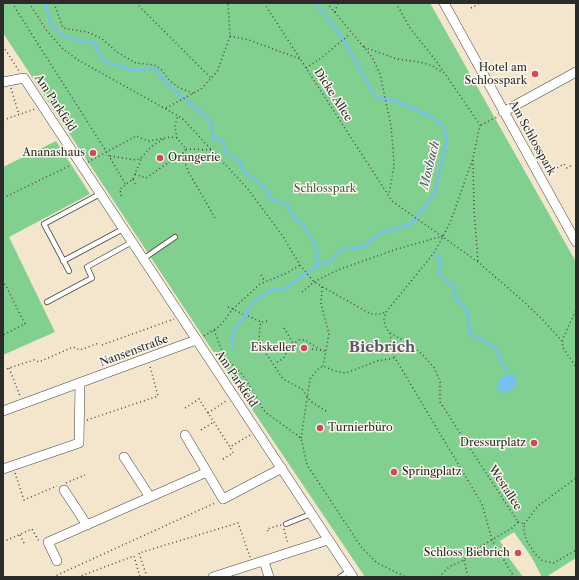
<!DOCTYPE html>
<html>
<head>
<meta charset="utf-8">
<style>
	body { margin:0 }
	#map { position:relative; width:579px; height:580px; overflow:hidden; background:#f3e6cd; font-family:"Libre Caslon Text",serif }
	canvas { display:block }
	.frame { position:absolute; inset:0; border:4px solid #2b2b2b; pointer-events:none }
</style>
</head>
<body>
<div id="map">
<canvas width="579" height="580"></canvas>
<div class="frame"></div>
</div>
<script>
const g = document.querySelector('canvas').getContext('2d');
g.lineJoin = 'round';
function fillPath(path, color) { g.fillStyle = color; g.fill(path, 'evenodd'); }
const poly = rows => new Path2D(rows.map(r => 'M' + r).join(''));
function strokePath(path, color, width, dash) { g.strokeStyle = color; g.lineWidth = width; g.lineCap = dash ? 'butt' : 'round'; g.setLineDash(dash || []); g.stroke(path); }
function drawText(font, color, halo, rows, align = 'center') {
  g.font = font + ' "Libre Caslon Text",serif'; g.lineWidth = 3; g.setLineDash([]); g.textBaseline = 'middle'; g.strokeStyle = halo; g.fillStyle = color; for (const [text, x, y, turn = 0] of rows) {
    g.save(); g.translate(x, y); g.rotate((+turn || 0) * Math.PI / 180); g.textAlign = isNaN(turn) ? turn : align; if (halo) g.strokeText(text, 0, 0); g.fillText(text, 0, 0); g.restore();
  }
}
const green = poly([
	[3,3,430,3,576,262,576,558,546,577,542,577,532,558,514,532,500,541,510,557,509,558,523,577,365,577,204,338,3,33],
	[56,141,90,194,9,237,55,332,3,355,3,167]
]);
const water = poly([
	[511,374,514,375,517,381,513,389,505,393,499,391,497,384,500,379,505,375]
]);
const stream = poly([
	[44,3,47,9,50,23,61,35,82,42,94,42,102,59,108,63,119,65,133,70,155,68,166,83,211,121,213,138,223,141,226,153,241,162,244,172,266,188,270,199,280,201,288,205,293,217,304,225,317,248,317,266],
	[436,255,440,259,440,275,454,287,456,300,467,309,470,334,494,346,507,371],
	[232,348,232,334,237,326,246,316,252,303,264,294,273,289,284,289,317,266,331,261,342,249,363,247,380,233,411,224,435,193,447,139,443,126,439,122,430,116,407,106,394,100,381,99,375,96,341,36,316,3]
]);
const path = poly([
	[12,3,106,151,126,185],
	[29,3,47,31,63,49,78,60,182,118,247,188,282,235,300,265,314,282,371,314,381,314,386,312],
	[54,3,63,28,87,32,101,38,117,52,136,63,154,65,161,69,169,80,178,87,195,94],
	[136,3,212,79],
	[264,3,392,201,478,262,523,301,543,320,562,341,563,348,576,367],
	[327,3,372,57,380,74,391,126,393,148,394,166,389,195],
	[396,3,410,28,437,62,480,125,473,158,450,223,434,253,386,312,384,319,385,326,390,333,392,351,395,358,482,504,492,540,514,577],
	[471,8,480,3],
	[335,12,338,3],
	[230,36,249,40,300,59],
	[3,46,19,71],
	[364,47,397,59,420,62,433,66,443,73],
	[306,68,321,58,350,34],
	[11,88,19,115],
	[166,108,201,89,217,72,230,36,228,3],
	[3,120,35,109],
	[481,125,497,117],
	[177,138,175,126,178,115],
	[186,149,212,150],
	[110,156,136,160,141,158,152,146,164,139],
	[473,160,474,209,478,262],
	[88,162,136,136,148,141,171,137,177,138,186,149,184,152,183,158,189,173,215,218],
	[135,174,146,178,184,152],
	[547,174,564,164,567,168,572,165],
	[133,179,141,159],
	[121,196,120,189,133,179,135,184],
	[3,198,71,165],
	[261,275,264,280],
	[3,280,25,324,3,335],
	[322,287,321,304,329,334,323,366],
	[302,292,314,282,335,271,397,249,443,236],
	[228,307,243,314],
	[248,316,261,322],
	[267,321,261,322,260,326,259,340,261,346,283,379,302,389,310,401,326,411],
	[284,328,293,343],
	[214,330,224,356,243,375,265,412,301,438,307,465,362,548,377,563,406,577],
	[390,333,401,339,422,354,435,369,440,382,440,402,518,522],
	[204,336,220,326,232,310,260,284,287,273,300,265],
	[562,341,576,310],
	[102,345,174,319],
	[304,348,326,351],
	[277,362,283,359,290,346,299,340,305,340,321,350],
	[9,368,20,396],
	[3,370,34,360,39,362,73,347,80,350,99,343],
	[185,408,199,399,230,447,250,435],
	[208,413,226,401],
	[87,420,158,396,150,366],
	[201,430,214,422],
	[301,438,310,379,319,368,323,366,335,371,346,373,377,361,395,358],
	[223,459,233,453,230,447],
	[15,473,24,500,57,486],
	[66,483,85,475],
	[518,522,524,524,524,532,527,541,535,554,543,561,554,563,576,550],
	[524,524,538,506,576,478],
	[284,529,288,544],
	[268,531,267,529,281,525],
	[20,535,25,545],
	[3,542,32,529,40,543],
	[464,560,468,577],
	[53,577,215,503],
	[78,577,134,556,140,577],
	[147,577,139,553,238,523,250,557],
	[439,577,449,567,464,560,473,551,512,528,518,522]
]);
const lane = poly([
	[143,259,175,237],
	[63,261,123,229],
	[69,271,44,224,100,194],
	[47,302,92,278,87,267,132,242],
	[286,524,311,514],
	[340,577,349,571]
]);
const street = poly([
	[444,3,576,242],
	[3,82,24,78,353,577],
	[503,112,576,72],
	[3,411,196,340],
	[185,435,207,472],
	[124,457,150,497],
	[3,469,79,443,80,383],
	[64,490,87,525],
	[57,561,48,542,207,472,223,499,282,468],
	[264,561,269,577],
	[213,577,328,540]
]);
const markers = [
	[535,74,4,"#d1495b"],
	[93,153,4,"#d1495b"],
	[160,158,4,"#d1495b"],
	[304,348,4,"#d1495b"],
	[320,428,4,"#d1495b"],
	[534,443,4,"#d1495b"],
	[394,472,4,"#d1495b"],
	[518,553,4,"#d1495b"]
];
const poiNames = [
	["Hotel am",527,68],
	["Schlosspark",527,81],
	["Ananashaus",85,153],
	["Orangerie",168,158,"left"],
	["Eiskeller",296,348],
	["Turnierbüro",328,428,"left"],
	["Dressurplatz",526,443],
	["Springplatz",402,472,"left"],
	["Schloss Biebrich",510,553]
];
const streetNames = [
	["Dicke Allee",333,95,57],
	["Am Parkfeld",55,103,57],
	["Am Schlosspark",532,138,61],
	["Nansenstraße",134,351,-20],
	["Am Parkfeld",236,379,56],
	["Westallee",505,488,57]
];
const parkNames = [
	["Schlosspark",325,189]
];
const waterNames = [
	["Mosbach",430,165,-76]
];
const districtNames = [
	["Biebrich",382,348]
];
fillPath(green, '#82d090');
fillPath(water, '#74c0ee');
strokePath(stream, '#74c0ee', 2.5);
strokePath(lane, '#494743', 6);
strokePath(street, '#494743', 10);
strokePath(path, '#494743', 1.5, [1, 3]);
strokePath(lane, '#fff', 4.5);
strokePath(street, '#fff', 9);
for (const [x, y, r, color] of markers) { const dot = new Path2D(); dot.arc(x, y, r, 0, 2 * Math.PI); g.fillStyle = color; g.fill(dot); strokePath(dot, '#fbf7ec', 1.5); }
drawText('11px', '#2b2b2b', '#fbf7ec', poiNames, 'right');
drawText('11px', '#2b2b2b', '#fbf7ec', streetNames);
drawText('11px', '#455d49', '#fbf7ec', parkNames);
drawText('italic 12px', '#415866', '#fbf7ec', waterNames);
drawText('bold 15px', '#5a566b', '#fbf7ec', districtNames);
</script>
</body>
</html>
